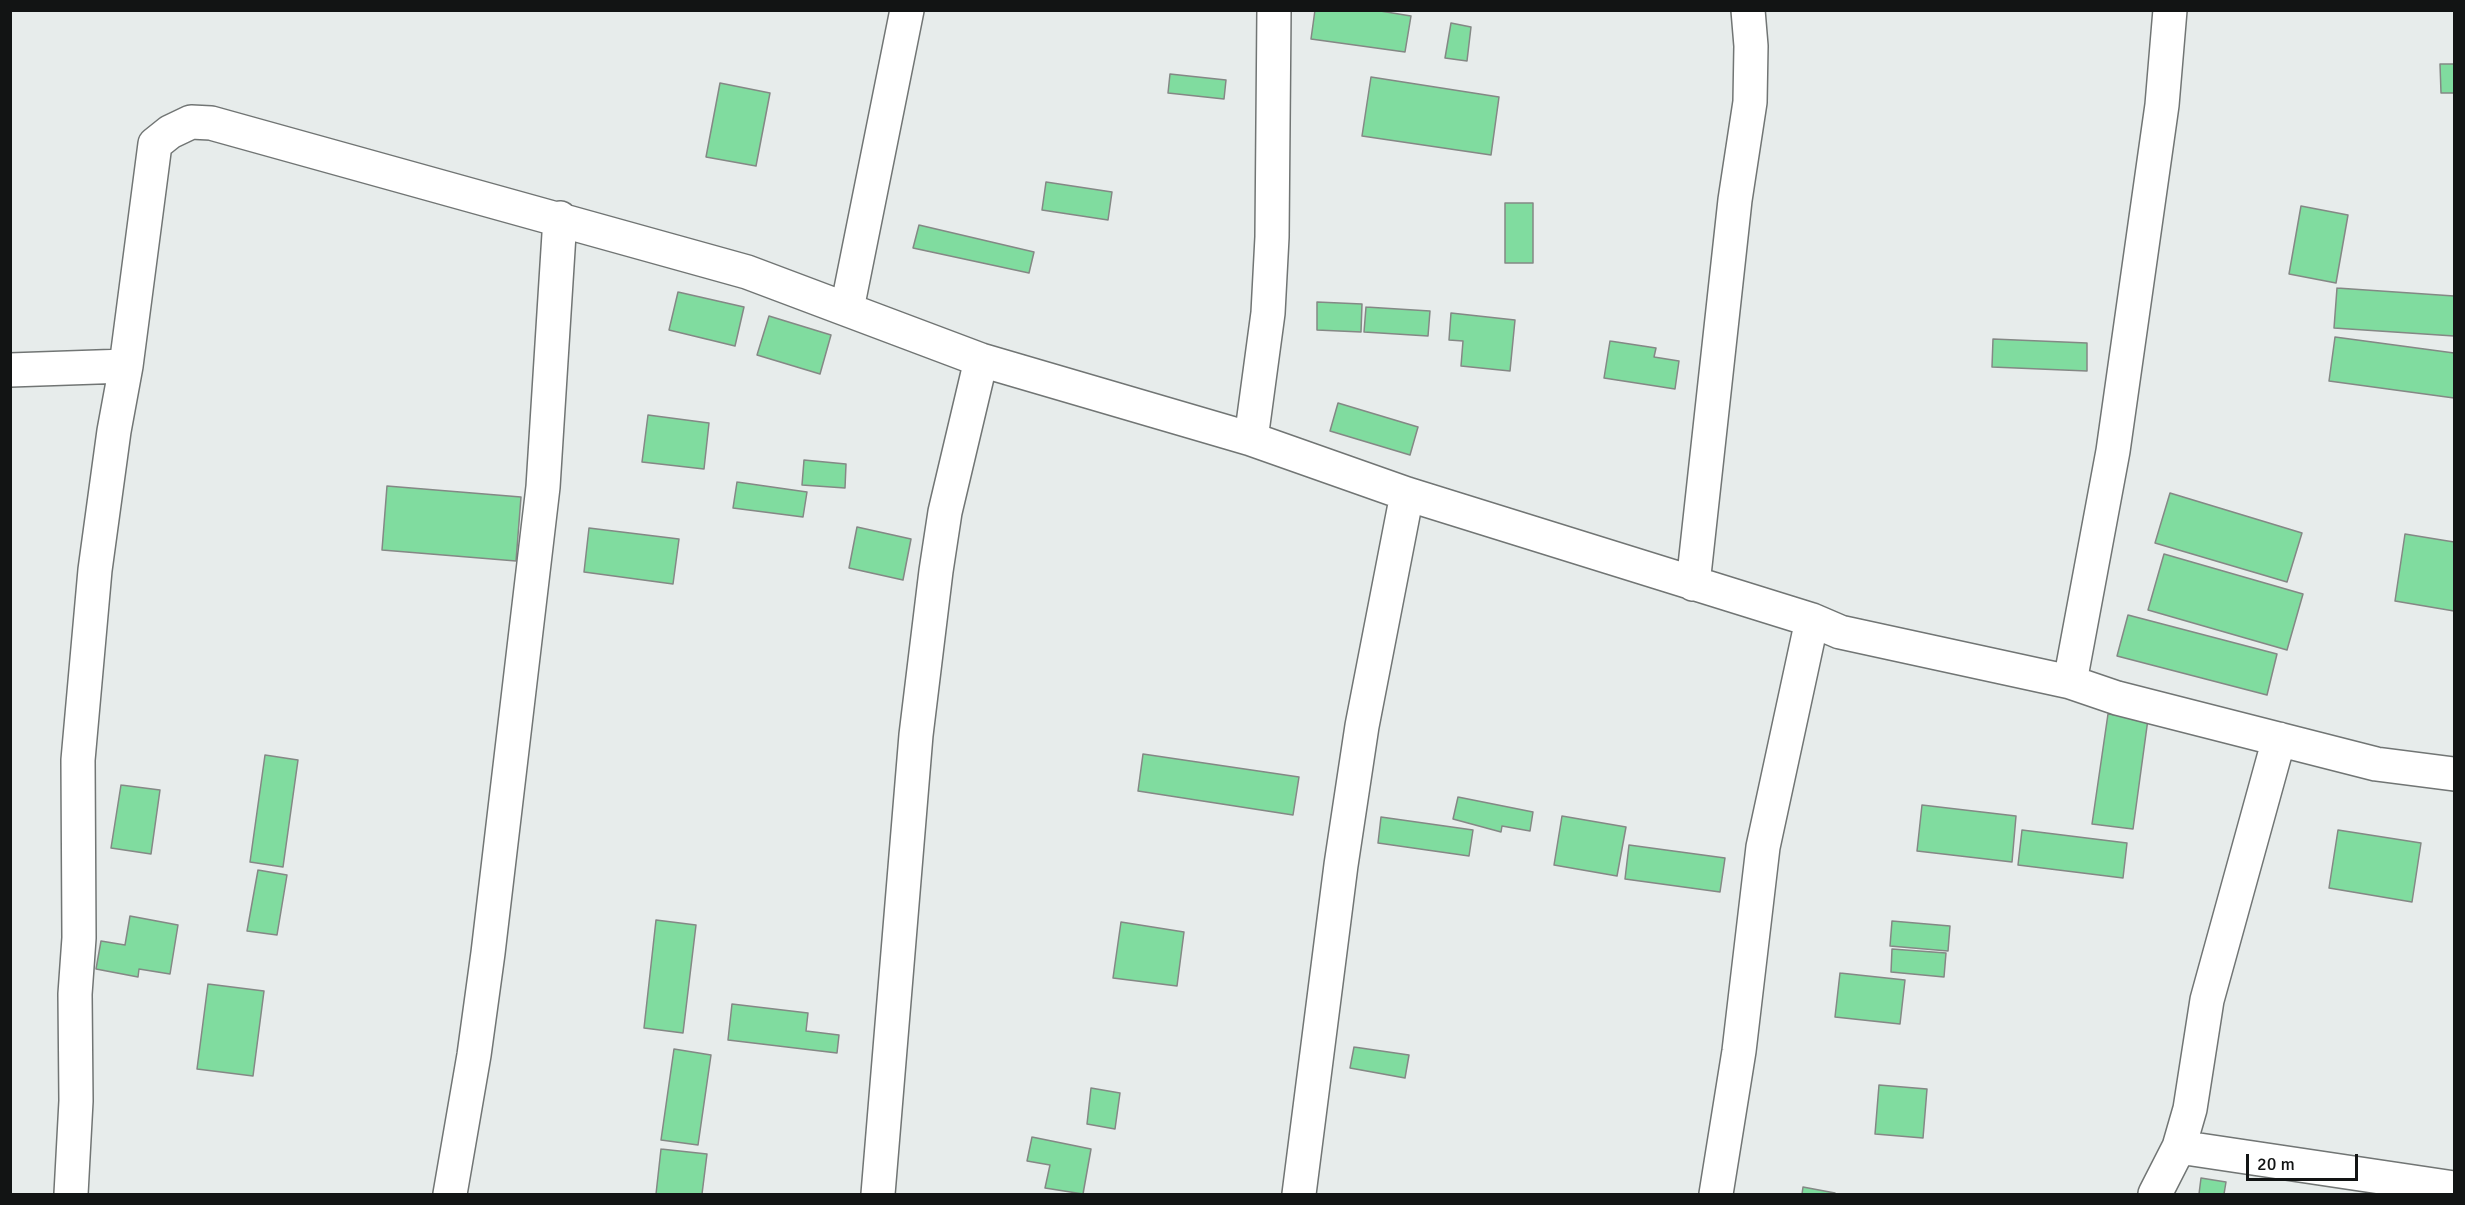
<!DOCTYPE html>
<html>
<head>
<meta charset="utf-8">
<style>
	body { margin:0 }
	#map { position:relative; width:2465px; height:1205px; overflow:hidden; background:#e7eceb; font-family:Signika,sans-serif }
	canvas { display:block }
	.frame { position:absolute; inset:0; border:12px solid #121414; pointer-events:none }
	.scale { position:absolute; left:2246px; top:1154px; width:112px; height:27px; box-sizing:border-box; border:3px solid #121414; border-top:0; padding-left:8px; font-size:18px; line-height:21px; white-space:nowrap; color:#121414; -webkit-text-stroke:4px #fff; paint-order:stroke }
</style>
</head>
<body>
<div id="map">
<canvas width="2465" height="1205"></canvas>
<div class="frame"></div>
<div class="scale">20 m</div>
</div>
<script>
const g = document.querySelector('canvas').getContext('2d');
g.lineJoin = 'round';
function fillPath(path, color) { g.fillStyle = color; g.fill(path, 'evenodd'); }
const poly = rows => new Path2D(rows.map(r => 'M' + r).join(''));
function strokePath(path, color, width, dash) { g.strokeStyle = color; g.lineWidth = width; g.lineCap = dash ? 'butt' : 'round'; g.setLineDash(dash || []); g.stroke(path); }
const building = poly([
	[1315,10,1374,10,1411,16,1405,52,1311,39,1315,10],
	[1451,23,1471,27,1467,61,1445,58,1451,23],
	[2440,64,2454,64,2454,93,2441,93,2440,64],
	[1170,74,1226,80,1224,99,1168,93,1170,74],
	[1371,77,1499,97,1491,155,1362,136,1371,77],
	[720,83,770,93,756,166,706,157,720,83],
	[1046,182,1112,192,1108,220,1042,210,1046,182],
	[1505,203,1533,203,1533,263,1505,263,1505,203],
	[2301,206,2348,215,2336,283,2289,274,2301,206],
	[919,225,1034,252,1029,273,913,248,919,225],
	[2337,288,2454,296,2454,336,2334,328,2337,288],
	[678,292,744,307,735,346,669,330,678,292],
	[1317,302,1362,304,1361,332,1317,330,1317,302],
	[1366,307,1430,311,1428,336,1364,332,1366,307],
	[1451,313,1515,320,1510,371,1461,366,1463,341,1449,340,1451,313],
	[769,316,831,335,820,374,757,355,769,316],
	[2335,337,2454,353,2454,398,2329,381,2335,337],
	[1993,339,2087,343,2087,371,1992,367,1993,339],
	[1610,341,1656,348,1654,357,1679,361,1675,389,1604,378,1610,341],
	[1338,403,1418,427,1410,455,1330,431,1338,403],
	[648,415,709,423,704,469,642,462,648,415],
	[804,460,846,464,845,488,802,485,804,460],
	[737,482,807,492,803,517,733,508,737,482],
	[387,486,521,497,516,561,382,550,387,486],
	[2170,493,2302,533,2287,582,2155,543,2170,493],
	[857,527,911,539,903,580,849,568,857,527],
	[589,528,679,539,673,584,584,572,589,528],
	[2405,534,2454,542,2454,611,2395,601,2405,534],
	[2164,554,2303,594,2287,650,2148,610,2164,554],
	[2128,615,2277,654,2267,695,2117,656,2128,615],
	[2108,714,2148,719,2133,829,2092,824,2108,714],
	[1143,754,1299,777,1293,815,1138,791,1143,754],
	[265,755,298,760,283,867,250,862,265,755],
	[121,785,160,790,151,854,111,848,121,785],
	[1458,797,1533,812,1530,831,1502,826,1501,832,1453,819,1458,797],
	[1922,805,2016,816,2012,862,1917,851,1922,805],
	[1562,816,1626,827,1617,876,1554,865,1562,816],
	[1381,817,1473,830,1469,856,1378,843,1381,817],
	[2022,830,2127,843,2123,878,2018,865,2022,830],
	[2338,830,2421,843,2412,902,2329,888,2338,830],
	[1629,845,1725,858,1720,892,1625,879,1629,845],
	[258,870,287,875,277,935,247,931,258,870],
	[130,916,178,925,170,974,139,969,138,977,96,969,101,941,125,945,130,916],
	[656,920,696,925,683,1033,644,1028,656,920],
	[1892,921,1950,926,1948,951,1890,946,1892,921],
	[1121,922,1184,932,1177,986,1113,978,1121,922],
	[1892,949,1946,953,1944,977,1891,972,1892,949],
	[1840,973,1905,980,1900,1024,1835,1017,1840,973],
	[208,984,264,991,253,1076,197,1069,208,984],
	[732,1004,808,1013,806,1031,839,1035,837,1053,728,1040,732,1004],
	[1354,1047,1409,1055,1405,1078,1350,1068,1354,1047],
	[674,1049,711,1055,698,1145,661,1140,674,1049],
	[1879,1085,1927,1089,1923,1138,1875,1134,1879,1085],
	[1091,1088,1120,1093,1115,1129,1087,1124,1091,1088],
	[1032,1137,1091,1149,1083,1194,1045,1188,1050,1165,1027,1161,1032,1137],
	[661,1149,707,1154,702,1194,656,1194,661,1149],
	[2201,1178,2226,1182,2224,1194,2199,1194,2201,1178],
	[1803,1187,1835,1193,1835,1194,1802,1194,1803,1187]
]);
const street = poly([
	[847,309,907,10],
	[10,370,126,366],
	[1251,439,1268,313,1272,237,1274,10],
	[1693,584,1735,200,1750,102,1751,46,1748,10],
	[2070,682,2113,451,2162,105,2170,10],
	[2179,1147,2454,1188],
	[71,1194,76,1101,75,994,79,938,78,760,95,570,114,431,126,366,155,144,170,132,191,122,211,123,747,272,981,360,1251,439,1407,494,1812,620,1840,632,2070,682,2117,698,2376,764,2454,774],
	[450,1194,474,1055,488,953,543,487,560,218],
	[878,1194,916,735,936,571,945,512,981,360],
	[1299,1194,1341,865,1362,726,1407,494],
	[1716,1194,1739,1051,1763,847,1812,620],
	[2155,1194,2179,1147,2190,1109,2207,1000,2279,739]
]);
fillPath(building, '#80dc9f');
strokePath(building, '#848885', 1.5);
strokePath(street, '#717574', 36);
strokePath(street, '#fff', 33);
</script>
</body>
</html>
